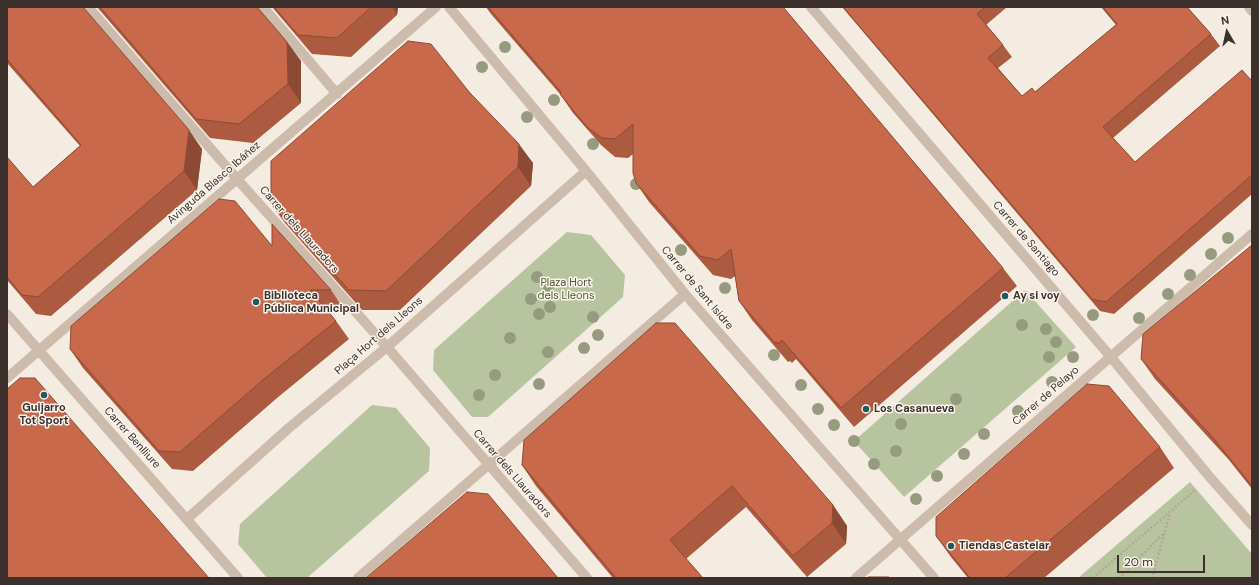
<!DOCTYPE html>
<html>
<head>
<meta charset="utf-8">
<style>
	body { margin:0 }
	#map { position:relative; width:1259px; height:585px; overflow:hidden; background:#f4ebe1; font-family:"DM Sans",sans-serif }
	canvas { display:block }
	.frame { position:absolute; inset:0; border:8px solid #3b302b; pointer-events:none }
	.north { position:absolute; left:1207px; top:12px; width:40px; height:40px; -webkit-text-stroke:3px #fbf5ee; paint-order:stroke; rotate:351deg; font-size:11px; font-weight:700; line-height:16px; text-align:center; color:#3b302b }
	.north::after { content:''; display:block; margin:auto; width:14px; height:18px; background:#3b302b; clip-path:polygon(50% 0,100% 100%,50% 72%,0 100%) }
	.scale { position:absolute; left:1117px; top:555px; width:88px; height:18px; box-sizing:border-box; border:2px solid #3b302b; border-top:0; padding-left:5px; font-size:12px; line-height:14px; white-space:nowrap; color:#3b302b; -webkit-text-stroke:3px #fbf5ee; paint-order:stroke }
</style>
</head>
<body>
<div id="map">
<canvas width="1259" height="585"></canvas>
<div class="frame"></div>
<div class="north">N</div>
<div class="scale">20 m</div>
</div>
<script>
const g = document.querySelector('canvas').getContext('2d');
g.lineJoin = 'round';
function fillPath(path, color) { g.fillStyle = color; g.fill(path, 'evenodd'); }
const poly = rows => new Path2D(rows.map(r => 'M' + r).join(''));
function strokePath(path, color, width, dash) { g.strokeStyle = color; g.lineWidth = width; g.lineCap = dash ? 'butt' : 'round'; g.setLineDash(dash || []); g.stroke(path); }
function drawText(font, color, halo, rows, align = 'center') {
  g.font = font + ' "DM Sans",sans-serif'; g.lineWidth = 3; g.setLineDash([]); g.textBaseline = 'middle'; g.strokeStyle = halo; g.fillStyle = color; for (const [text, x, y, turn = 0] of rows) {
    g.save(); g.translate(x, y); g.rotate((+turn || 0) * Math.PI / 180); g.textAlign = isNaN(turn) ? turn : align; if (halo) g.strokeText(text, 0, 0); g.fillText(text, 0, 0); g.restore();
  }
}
const green = poly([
	[567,232,591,235,625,275,623,297,488,417,472,417,433,370,434,350],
	[1025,290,1076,347,904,497,854,441],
	[372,405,396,408,430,448,429,471,307,578,267,578,238,544,240,524],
	[1190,482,1252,554,1252,578,1078,578]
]);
const path = poly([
	[1093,578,1195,490],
	[1119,578,1163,534],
	[1152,578,1170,513]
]);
const minor = poly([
	[88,7,237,179,387,347,587,578],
	[263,7,337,94],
	[449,7,586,171,685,294,934,578],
	[811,7,1110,356,1208,475,1252,525],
	[7,314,238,578],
	[7,378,436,7],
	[187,519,290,427,387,347,586,171],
	[358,578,685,294],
	[856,578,1252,234]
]);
const tertiary = poly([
	[1249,7,1252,11]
]);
const trees = [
	[505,47],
	[482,67],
	[554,100],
	[527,117],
	[593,144],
	[636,184],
	[1228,238],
	[681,250],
	[1211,254],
	[1190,275],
	[537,277],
	[548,286],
	[725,288],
	[1168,294],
	[531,299],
	[550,307],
	[539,314],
	[1093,315],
	[593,317],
	[1139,318],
	[1022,325],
	[1046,329],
	[598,335],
	[510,338],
	[1056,342],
	[584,348],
	[548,352],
	[774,355],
	[1049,357],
	[1073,357],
	[495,375],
	[1052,382],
	[539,384],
	[801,385],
	[479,395],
	[956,399],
	[818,409],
	[1018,411],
	[901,424],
	[834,425],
	[984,434],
	[854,441],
	[896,451],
	[964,454],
	[874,464],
	[937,476],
	[916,499]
];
const wall = poly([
	[7,7,202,149,197,190,51,316,36,314,7,280,7,157,33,187,80,146,7,63],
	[97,7,257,7,287,42,301,61,301,103,253,143,210,138],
	[272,7,398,7,397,15,351,57,312,54],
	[486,7,783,7,1003,268,1017,286,854,427,796,359,792,363,790,361,788,362,752,320,739,301,735,276,731,279,713,275,649,202,636,183,633,154,628,158,615,157,601,145,573,113,560,94,491,14],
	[842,7,1007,7,986,25,1003,45,1012,57,998,68,1022,96,1035,92,1116,25,1101,7,1187,7,1211,34,1220,46,1113,138,1135,162,1252,81,1252,194,1114,314,1100,311],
	[470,93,533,163,531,186,400,310,362,310,285,223,271,204],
	[1252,245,1252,489,1229,460,1155,379,1141,359],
	[272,246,331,290,344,309,326,309,336,321,349,339,277,398,193,471,172,469,83,368,70,349],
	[524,440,833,505,847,526,846,544,807,577,746,507,686,559,703,578,613,578,536,486,522,465],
	[1160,447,1174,468,1044,578,968,578,951,557,936,536]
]);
const shadedWall = poly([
	[392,7,398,7,397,15],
	[287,42,301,61,301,103,288,84],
	[189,130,202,149,197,190,184,171],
	[519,144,533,163,531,186,518,167],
	[833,505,847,526,846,544,832,523]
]);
const building = poly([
	[7,7,83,7,189,130,184,171,38,297,22,295,7,277,7,157,33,187,81,145,7,59,7,7],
	[100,7,257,7,287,42,288,84,239,124,196,119,100,7],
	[274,7,371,7,337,38,298,35,274,7],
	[488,7,783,7,1003,268,841,408,782,340,778,344,777,342,775,343,739,301,731,249,718,260,700,256,636,183,633,173,633,124,615,139,602,138,587,127,560,94,561,92,488,7],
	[843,7,985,7,977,14,1003,45,988,58,1022,96,1032,88,1035,92,1117,24,1103,7,1187,7,1211,34,1103,127,1135,162,1242,70,1252,81,1252,175,1106,302,1092,299,843,7],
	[408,41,431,44,470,93,519,144,518,167,386,291,349,290,271,204,271,161,408,41],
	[219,199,235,201,272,246,272,224,331,290,310,290,336,321,264,379,180,452,159,451,70,349,71,326,219,199],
	[1252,245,1252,486,1215,440,1141,359,1143,334,1252,245],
	[656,323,675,323,833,505,832,523,793,556,732,486,670,540,703,578,616,578,522,465,524,440,656,323],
	[20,378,35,378,209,578,7,578,7,389,20,378],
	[1087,384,1109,386,1160,447,1005,578,970,578,936,536,936,517,1087,384],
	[467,492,488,494,558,578,366,578,467,492],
	[869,577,889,577,890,578,867,578,869,577]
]);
const markers = [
	[1005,296,4,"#1f5a5e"],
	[256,302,4,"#1f5a5e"],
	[44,395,4,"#1f5a5e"],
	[866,409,4,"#1f5a5e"],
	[951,546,4,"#1f5a5e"]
];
const streetNames = [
	["Avinguda Blasco Ibáñez",214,183,-41],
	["Carrer dels Llauradors",299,230,48],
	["Carrer de Santiago",1026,239,49],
	["Carrer de Sant Isidre",697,288,50],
	["Plaça Hort dels Lleons",379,336,-41],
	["Carrer de Pelayo",1046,396,-41],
	["Carrer Benlliure",132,438,48],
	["Carrer dels Llauradors",512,474,49]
];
const parkNames = [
	["Plaza Hort",566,283],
	["dels Lleons",566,296]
];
const poiNames = [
	["Biblioteca",264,296],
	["Pública Municipal",264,309],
	["Ay si voy",1013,296],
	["Guijarro",44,408,"center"],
	["Tot Sport",44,421,"center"],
	["Los Casanueva",874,409],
	["Tiendas Castelar",959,546]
];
fillPath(green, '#b8c4a0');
strokePath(path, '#b9a596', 2.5, [2, 2]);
strokePath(minor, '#cdbbac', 10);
strokePath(tertiary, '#cdbbac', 10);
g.fillStyle = '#969b7f';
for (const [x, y] of trees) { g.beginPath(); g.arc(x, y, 6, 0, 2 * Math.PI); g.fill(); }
fillPath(wall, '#ac5a40');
fillPath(shadedWall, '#8c4a34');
fillPath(building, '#c8694b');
strokePath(building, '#8c4a34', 1);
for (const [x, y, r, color] of markers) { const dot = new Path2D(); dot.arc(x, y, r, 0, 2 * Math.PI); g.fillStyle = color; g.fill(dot); strokePath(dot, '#fbf5ee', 1.5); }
drawText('11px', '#3b302b', '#fbf5ee', streetNames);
drawText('11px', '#4a5a2e', '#fbf5ee', parkNames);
drawText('bold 11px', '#3b302b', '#fbf5ee', poiNames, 'left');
</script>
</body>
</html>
